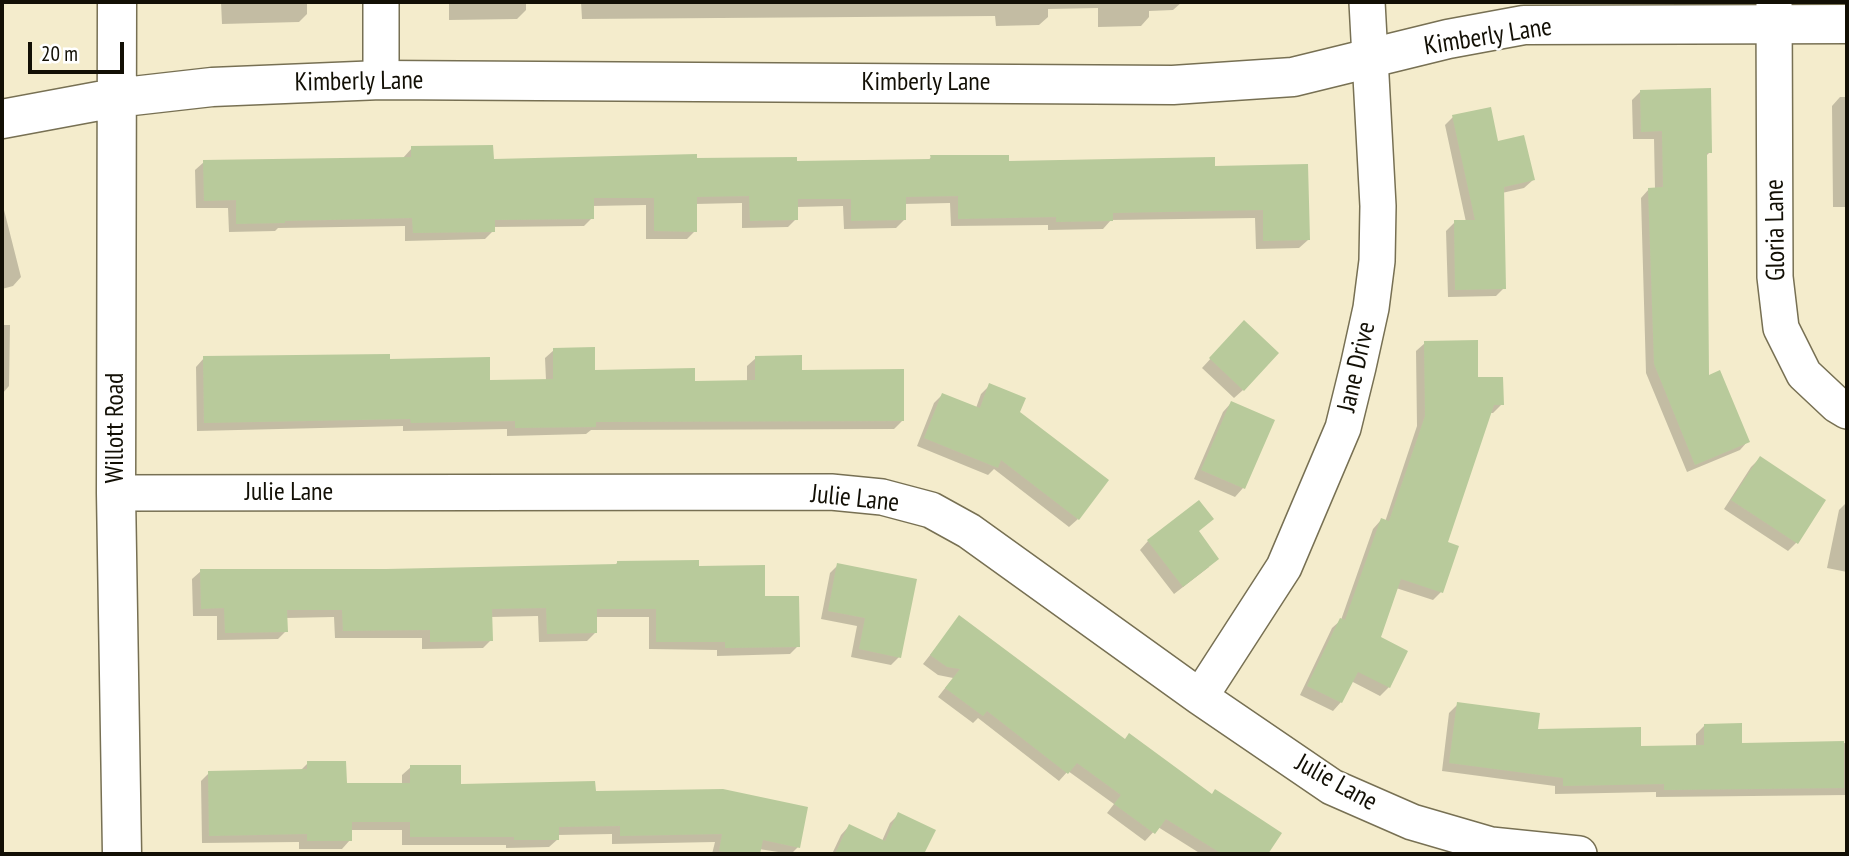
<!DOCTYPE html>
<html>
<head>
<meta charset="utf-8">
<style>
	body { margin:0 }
	#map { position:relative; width:1849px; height:856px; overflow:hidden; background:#f4eccc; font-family:"PT Sans Narrow",sans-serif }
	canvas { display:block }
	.frame { position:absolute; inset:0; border:4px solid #120f05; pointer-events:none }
	.scale { position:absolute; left:28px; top:42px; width:96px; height:32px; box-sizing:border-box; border:4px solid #120f05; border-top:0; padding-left:9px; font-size:21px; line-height:24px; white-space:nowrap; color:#120f05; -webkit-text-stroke:5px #fff; paint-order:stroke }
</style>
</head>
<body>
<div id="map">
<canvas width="1849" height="856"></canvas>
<div class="frame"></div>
<div class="scale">20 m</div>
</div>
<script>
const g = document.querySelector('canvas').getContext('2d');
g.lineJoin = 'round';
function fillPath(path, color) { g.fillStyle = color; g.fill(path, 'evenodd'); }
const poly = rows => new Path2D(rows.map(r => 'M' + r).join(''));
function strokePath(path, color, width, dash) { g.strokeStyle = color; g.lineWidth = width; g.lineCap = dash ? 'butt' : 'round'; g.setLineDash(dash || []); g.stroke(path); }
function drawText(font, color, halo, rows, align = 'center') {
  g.font = font + ' "PT Sans Narrow",sans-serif'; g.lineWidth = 5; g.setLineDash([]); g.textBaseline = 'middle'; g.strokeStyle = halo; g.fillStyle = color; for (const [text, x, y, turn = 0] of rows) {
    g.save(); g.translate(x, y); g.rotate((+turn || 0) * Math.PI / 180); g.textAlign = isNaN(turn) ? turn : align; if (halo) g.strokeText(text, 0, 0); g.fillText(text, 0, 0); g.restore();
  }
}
const shadow = poly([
	[221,2,307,2,307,14,299,22,222,24],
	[449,2,526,2,526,10,517,19,449,20],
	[581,2,1182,2,1173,10,1149,11,1149,17,1141,26,1098,27,1098,8,1048,9,1048,17,1039,25,996,26,995,16,582,19],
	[1641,91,1710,152,1705,157,1707,377,1748,441,1740,450,1687,472,1646,373,1641,198,1649,189,1655,189,1654,139,1633,139,1632,100],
	[1840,97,1847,97,1847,207,1833,207,1832,106],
	[1453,117,1497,143,1533,180,1524,188,1502,193,1504,288,1496,296,1448,297,1446,231,1455,222,1466,222,1445,125],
	[412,148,492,161,695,160,795,163,928,161,931,157,1007,163,1213,168,1308,240,1299,248,1256,249,1255,218,1111,220,1103,229,1048,230,1048,225,951,226,950,203,904,204,905,219,896,228,844,229,843,206,796,207,796,219,788,227,742,228,742,203,695,204,695,231,687,239,646,239,646,205,592,206,592,218,584,226,493,227,493,231,485,239,405,241,405,226,278,228,275,231,229,232,228,208,196,208,195,170,204,162,403,158],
	[2,202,21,277,13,286,2,289],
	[2,325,10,325,9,386,2,394],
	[1236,331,1243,390,1234,398,1202,368],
	[1425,343,1477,379,1502,404,1493,413,1490,413,1446,543,1441,592,1433,600,1396,588,1378,638,1389,687,1380,696,1351,681,1341,702,1333,711,1300,695,1332,628,1341,620,1373,529,1381,520,1385,522,1417,426,1416,351],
	[554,350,594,372,694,382,747,382,747,366,756,358,800,371,903,420,894,429,591,430,586,434,507,436,507,429,403,431,403,426,197,431,196,367,204,358,388,361,489,381,546,380,545,358],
	[990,385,1018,413,1078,519,1069,527,994,469,988,475,917,446,934,403,942,395,976,408,981,394],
	[1231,403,1272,421,1243,488,1235,497,1194,479,1223,412],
	[1760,458,1824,500,1796,543,1788,551,1724,509,1751,467],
	[1847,502,1847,572,1827,568,1839,510],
	[1212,519,1197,532,1209,567,1174,594,1140,550,1148,541],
	[618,562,697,568,764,598,798,646,790,654,717,656,717,650,649,649,649,617,595,617,595,633,587,641,539,642,538,616,491,617,491,640,483,648,422,649,422,638,335,638,334,617,286,618,286,631,278,639,217,640,217,616,193,616,192,579,201,571,386,571,614,566],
	[838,565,899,657,891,665,851,657,857,626,821,619,830,573],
	[960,617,1124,740,1212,795,1279,833,1266,854,1201,854,1158,827,1145,841,1107,813,1114,804,1068,771,1059,781,978,718,973,723,938,697,953,678,938,675,923,664],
	[1458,704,1536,730,1640,748,1696,747,1696,734,1705,725,1741,745,1847,743,1847,795,1656,797,1656,792,1555,794,1555,786,1442,771,1449,713],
	[308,763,345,784,402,785,402,775,411,767,459,786,594,793,798,847,791,854,759,849,758,854,712,854,715,842,612,844,612,834,557,835,558,839,549,847,506,848,506,845,402,845,402,830,351,830,350,840,342,849,299,849,299,842,202,843,201,781,209,773,300,771],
	[899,814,933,831,922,854,832,854,841,835,849,826,882,841,890,823]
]);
const building = poly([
	[1711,88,1712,153,1707,153,1709,375,1720,370,1750,442,1695,465,1654,364,1648,188,1663,187,1662,131,1641,132,1640,90],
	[1491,107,1498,141,1524,135,1535,180,1504,187,1506,289,1455,290,1454,220,1475,220,1452,115],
	[493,145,494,159,697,154,697,158,797,157,797,161,931,159,930,155,1009,155,1009,161,1215,157,1215,166,1308,164,1310,240,1263,241,1263,210,1113,213,1113,221,1056,222,1056,217,958,219,958,196,906,197,906,220,851,221,851,199,798,199,798,220,750,221,749,196,697,197,697,232,654,231,654,198,594,198,594,219,495,220,495,232,413,233,412,218,285,221,285,223,236,224,236,200,204,201,203,160,411,157,411,146],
	[1244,320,1279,353,1244,391,1209,358],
	[1478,340,1478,377,1503,377,1504,405,1494,405,1448,542,1459,546,1443,593,1401,579,1381,637,1408,651,1390,688,1358,672,1342,703,1307,686,1340,618,1345,620,1381,518,1389,521,1425,416,1424,341],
	[595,347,595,370,695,368,695,381,755,380,755,356,802,355,802,370,904,369,904,421,596,422,596,427,515,428,515,421,411,423,410,419,204,423,203,356,390,354,390,359,490,357,490,380,553,379,553,348],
	[989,383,1026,398,1020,412,1109,480,1079,520,1001,460,998,468,924,438,942,393,980,408],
	[1231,401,1275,420,1245,489,1201,470],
	[1760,456,1826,500,1798,544,1731,500],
	[1199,500,1214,519,1199,531,1219,559,1183,587,1147,540],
	[699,560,699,566,765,565,765,596,799,596,800,647,725,648,725,642,656,642,656,609,597,609,597,633,547,634,546,608,492,609,493,641,430,642,430,630,343,631,342,610,287,610,288,632,225,633,224,608,201,609,200,569,386,569,617,564,617,561],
	[837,563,917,579,901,658,859,649,865,618,828,611],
	[959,615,1125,739,1129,733,1212,794,1215,789,1282,833,1268,854,1222,854,1166,819,1155,834,1114,804,1121,795,1077,763,1068,774,987,711,983,716,945,688,960,669,947,667,930,655],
	[1457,702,1540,713,1538,729,1641,727,1641,746,1704,745,1704,724,1742,723,1742,743,1844,741,1844,788,1664,790,1664,784,1563,786,1563,778,1449,763],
	[307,761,346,761,347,783,410,783,410,765,461,765,461,784,595,781,596,791,723,789,808,807,800,848,763,840,760,854,737,854,719,851,722,834,620,836,620,826,559,827,559,840,514,840,514,837,410,837,410,822,352,822,352,841,307,841,307,834,209,836,208,771,307,769],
	[898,812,936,830,924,854,835,854,849,824,885,841]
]);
const street = poly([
	[1774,2,1775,277,1781,328,1804,374,1837,405,1847,411],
	[381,80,381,2],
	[116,493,831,492,882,497,931,510,969,531,1200,697,1332,787,1412,822,1491,845,1579,854],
	[1200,697,1284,567,1343,428,1358,367,1371,308,1377,261,1378,206,1367,2]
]);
const secondary = poly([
	[117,2,116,493,122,854],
	[2,119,115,98,212,87,381,80,1173,85,1293,77,1448,39,1524,25,1847,24]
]);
const streetNames = [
	["Kimberly Lane",1488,37,-9],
	["Kimberly Lane",359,82,-1],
	["Kimberly Lane",926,83],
	["Gloria Lane",1776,230,-91],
	["Jane Drive",1357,367,-77],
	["Willott Road",116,428,-90],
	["Julie Lane",289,493],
	["Julie Lane",855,499,6],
	["Julie Lane",1336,783,29]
];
fillPath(shadow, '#0003');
fillPath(building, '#b8ca9b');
strokePath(street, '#777053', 38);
strokePath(secondary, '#777053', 41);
strokePath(street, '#fff', 35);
strokePath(secondary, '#fff', 38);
drawText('26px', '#120f05', '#fff', streetNames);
</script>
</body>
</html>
